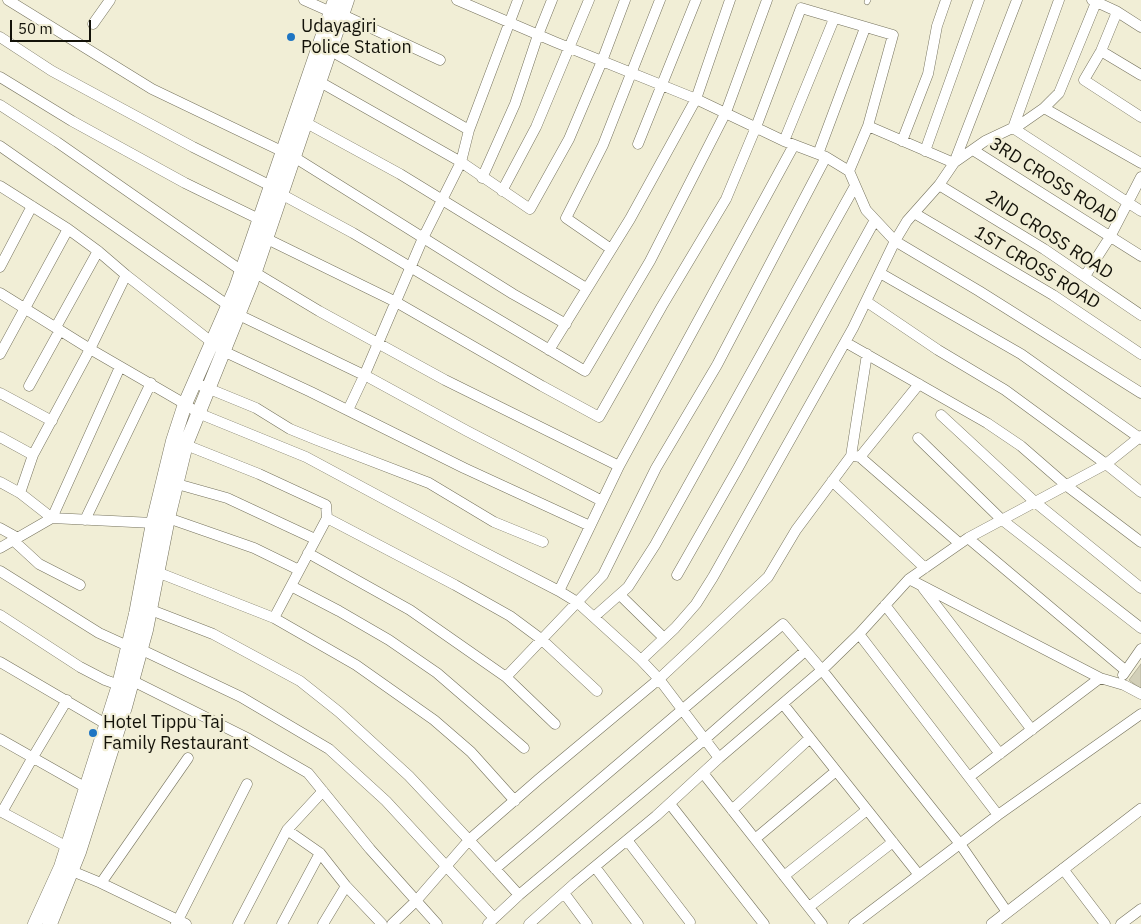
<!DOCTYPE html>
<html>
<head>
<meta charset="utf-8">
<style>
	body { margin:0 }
	#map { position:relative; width:1141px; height:924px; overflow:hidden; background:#f1eed6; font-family:"IBM Plex Sans",sans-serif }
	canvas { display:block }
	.scale { position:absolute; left:10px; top:20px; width:81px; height:22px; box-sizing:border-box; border:2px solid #131209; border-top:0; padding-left:6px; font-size:15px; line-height:18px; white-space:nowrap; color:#131209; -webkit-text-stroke:4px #f1eed6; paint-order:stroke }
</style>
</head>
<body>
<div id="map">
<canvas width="1141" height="924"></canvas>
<div class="scale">50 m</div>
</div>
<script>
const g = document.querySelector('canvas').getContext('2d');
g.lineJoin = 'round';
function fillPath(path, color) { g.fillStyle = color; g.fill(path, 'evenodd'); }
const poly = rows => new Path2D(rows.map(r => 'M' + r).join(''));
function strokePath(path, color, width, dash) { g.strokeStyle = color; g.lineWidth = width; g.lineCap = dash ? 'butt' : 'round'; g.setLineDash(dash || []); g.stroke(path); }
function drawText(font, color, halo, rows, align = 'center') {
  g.font = font + ' "IBM Plex Sans",sans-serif'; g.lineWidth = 4.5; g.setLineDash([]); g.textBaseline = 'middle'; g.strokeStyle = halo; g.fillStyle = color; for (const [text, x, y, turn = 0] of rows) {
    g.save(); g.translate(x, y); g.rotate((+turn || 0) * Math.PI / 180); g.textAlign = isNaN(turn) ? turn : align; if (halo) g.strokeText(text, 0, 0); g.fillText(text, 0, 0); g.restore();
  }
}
const building = poly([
	[1141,664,1141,689,1129,680,1141,664]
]);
const service = poly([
	[867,2,868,0]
]);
const minor = poly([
	[8,0,152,89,294,157,513,294,566,324],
	[304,0,331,12,343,15,440,60],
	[457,0,555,42,696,99,784,141,826,157,849,171,866,210,895,241,979,291,1141,393],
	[1059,0,1013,128,1141,211],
	[1092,0,1116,11,1141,27],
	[1117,12,1101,51,1084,80,1141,117],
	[93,24,110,0],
	[0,37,52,71,193,147,271,186,281,194,353,233,585,371,650,261,726,112,767,0],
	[324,47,469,130],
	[1101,51,1141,75],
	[0,77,72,121,185,183,265,222],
	[313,78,461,162,530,209,569,139,602,61,625,0],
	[0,105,57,142,242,271,254,272,319,311,445,380,619,466],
	[1044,108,1141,163],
	[301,120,400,174,586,288],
	[868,126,954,163],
	[784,141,834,19],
	[902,141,928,74,937,26,946,0],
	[638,144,696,0],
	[0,146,229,306],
	[973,150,1141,256],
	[925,151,979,0],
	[818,154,865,28],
	[955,162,985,141,1021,124,1044,108,1059,93,1097,0],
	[482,178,515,104,538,35,552,0],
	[939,185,1044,249,1141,315],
	[0,186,68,229,98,251,126,275,223,351,311,392,464,468,590,526],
	[502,191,536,127,589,0],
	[914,213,1053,295,1141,354],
	[261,236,396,302,542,386,599,417,662,306,726,199,756,127,801,8,893,35,868,126,849,171],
	[611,249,566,218,603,145,660,0],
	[0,267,32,206],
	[880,273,1021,354,1141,439],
	[1085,276,1110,237,1141,177],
	[0,293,90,349,185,404,198,413,306,457,466,543,559,591,577,602,641,660,659,679,719,758],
	[867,302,938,350,1005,390,1106,464,1141,492],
	[239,315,370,378,467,431,602,501],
	[56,327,98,251],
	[845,342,987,423,1021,446,1067,486,1141,542],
	[549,350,630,219,696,99,730,0],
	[0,354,68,229],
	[195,383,256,408,290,429,317,440,429,483,494,522,543,542],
	[29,386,60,330],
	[0,393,52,421],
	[348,410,364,376,423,238,461,162,469,130,518,0],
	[941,415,1035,502,1141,588],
	[0,437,33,455],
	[918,438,1001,519,1141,628],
	[181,443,259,474,326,505,327,518,274,618],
	[855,456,860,457,919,384],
	[860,457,959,543],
	[832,481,925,568],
	[0,482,20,493,52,518,120,367],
	[170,482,227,498,315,539],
	[20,493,33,455,90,349,126,275],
	[327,518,455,585,510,616,541,639,597,691],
	[85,520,151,383],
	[0,528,18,538],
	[968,538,1125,670],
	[14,541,39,564,80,585],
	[0,548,52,518,153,523,168,518,254,548,299,570],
	[308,553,410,610,506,677,555,724],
	[0,571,99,633,121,643,140,649,241,697,329,749,386,801,494,918],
	[150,572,157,572,274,618,356,665,434,720,471,752,515,801],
	[677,575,738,468,875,220],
	[909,579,1100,678,1124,685,1141,694],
	[291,586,339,611,389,640,437,673,524,748],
	[923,588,1032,730],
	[559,591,619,466,794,145],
	[620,595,664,638],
	[885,605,1000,754],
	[144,612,151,610,213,634,300,681,339,712,409,776,469,840,519,895],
	[0,615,80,667,105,680,119,685,133,681,249,739,308,773,370,849,437,924],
	[594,617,628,587,655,545,855,186],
	[859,634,998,815],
	[641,660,675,628,696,604,713,577,853,328,895,241,907,221,939,185,954,163,1017,0],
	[0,662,111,727],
	[1123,675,1141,649],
	[506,677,603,575,656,468,717,365,826,157],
	[783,704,919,875],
	[0,739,90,790],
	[703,773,822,924],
	[969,777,1100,678],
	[670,804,764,924],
	[732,810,810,738],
	[0,811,73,850],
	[2,812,33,757,67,700],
	[287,830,320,853,346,886,382,924],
	[755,839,836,771],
	[627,840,690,922],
	[595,867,638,924],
	[67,869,101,883,186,924],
	[495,869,783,624,822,670,960,844,1007,912],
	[1063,869,1105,924],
	[784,876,867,810],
	[101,883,188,758],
	[564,893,587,924],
	[809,907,893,842],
	[176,924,247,784],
	[238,924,287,830,323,791],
	[282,924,320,853],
	[323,924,346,886],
	[392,924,416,901,469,840,539,779,659,679,768,577,796,530,851,456,867,354],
	[488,924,519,895,705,739,805,651],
	[529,924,575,883,656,816,719,758,822,670,859,634,909,579,968,538,1106,464,1141,436],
	[854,924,998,815,1141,714],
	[1121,924,1141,909]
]);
const tertiary = poly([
	[992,924,1141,809]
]);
const secondary = poly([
	[35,924,61,867,119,685,136,614,153,523,173,441,185,404,236,288,335,0],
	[50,924,79,852,125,707,146,630,168,518,186,444,251,283,347,0]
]);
const markers = [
	[291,37,5,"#1e75c3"],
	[93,733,5,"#1e75c3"]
];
const poiNames = [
	["Udayagiri",301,27],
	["Police Station",301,48],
	["Hotel Tippu Taj",103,723],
	["Family Restaurant",103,744]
];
const streetNames = [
	["3RD CROSS ROAD",1053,181,32],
	["2ND CROSS ROAD",1049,235,33],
	["1ST CROSS ROAD",1037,268,31]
];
fillPath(building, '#d2cfb8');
strokePath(building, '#b4b19a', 1);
strokePath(service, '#75725d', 6);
strokePath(minor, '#75725d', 11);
strokePath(tertiary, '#75725d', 12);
strokePath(secondary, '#75725d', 15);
strokePath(service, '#fff', 5);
strokePath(minor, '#fff', 10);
strokePath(tertiary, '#fff', 11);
strokePath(secondary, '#fff', 14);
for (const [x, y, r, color] of markers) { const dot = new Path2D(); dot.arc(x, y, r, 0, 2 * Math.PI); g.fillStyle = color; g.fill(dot); strokePath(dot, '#f1eed6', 2); }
drawText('18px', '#131209', '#f1eed6', poiNames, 'left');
drawText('18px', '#131209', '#f1eed6', streetNames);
</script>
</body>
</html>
